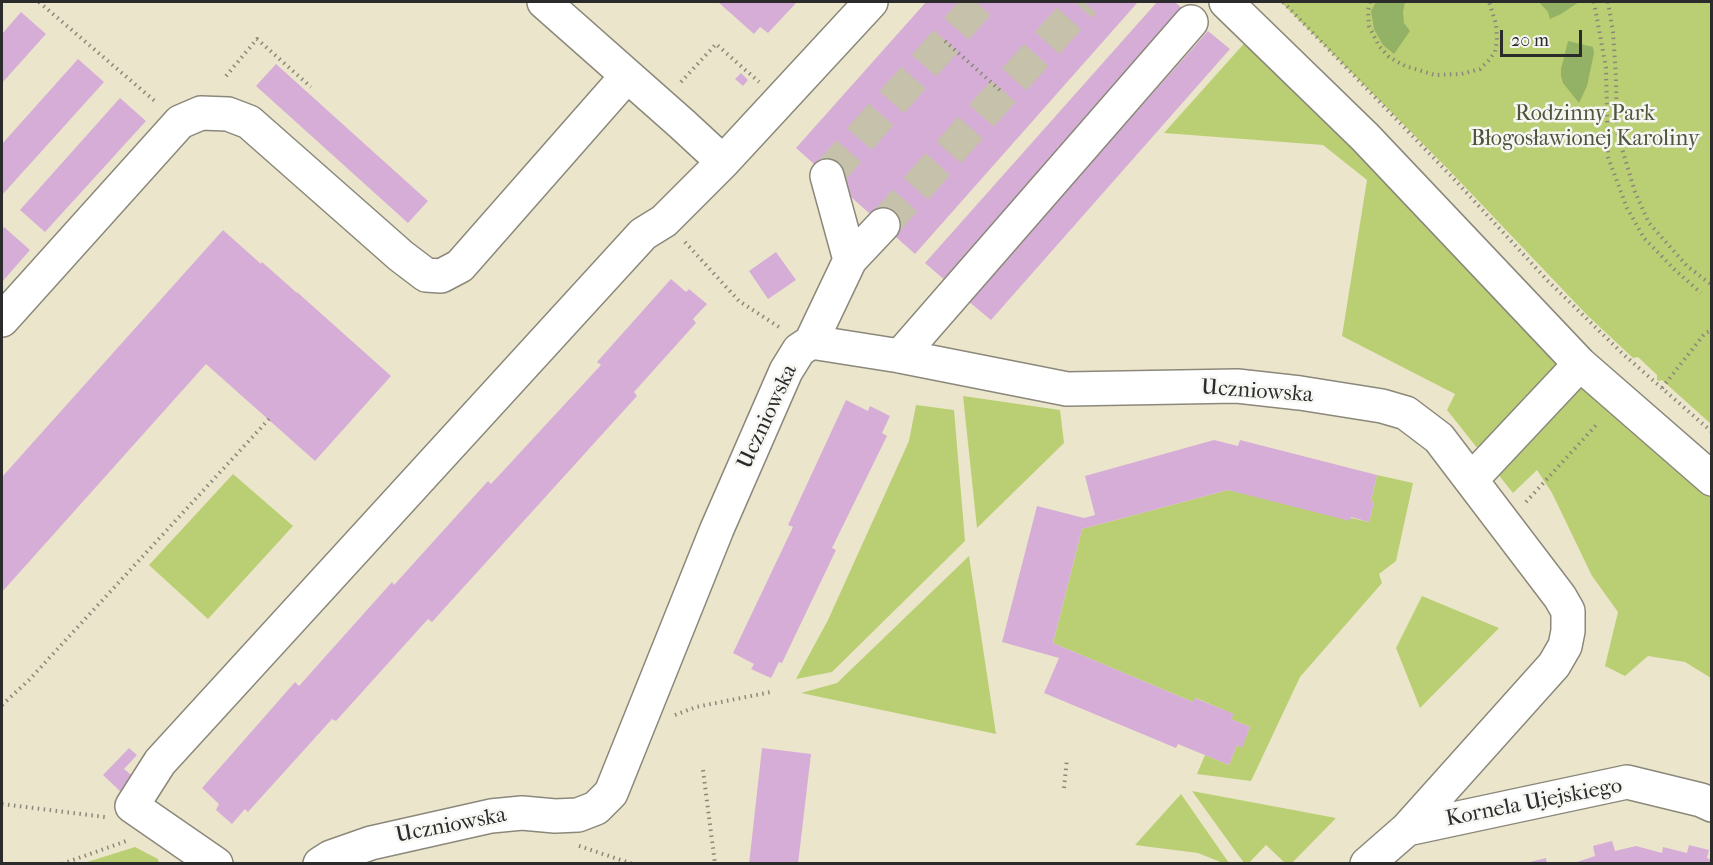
<!DOCTYPE html>
<html>
<head>
<meta charset="utf-8">
<style>
	body { margin:0 }
	#map { position:relative; width:1713px; height:865px; overflow:hidden; background:#ebe6cb; font-family:"IM FELL French Canon",serif }
	canvas { display:block }
	.frame { position:absolute; inset:0; border:3px solid #2b2b2b; pointer-events:none }
	.scale { position:absolute; left:1500px; top:30px; width:82px; height:27px; box-sizing:border-box; border:3px solid #2b2b2b; border-top:0; padding-left:8px; font-size:18px; line-height:21px; white-space:nowrap; color:#2b2b2b; -webkit-text-stroke:4px #f6f6f2; paint-order:stroke }
</style>
</head>
<body>
<div id="map">
<canvas width="1713" height="865"></canvas>
<div class="frame"></div>
<div class="scale">20 m</div>
</div>
<script>
const g = document.querySelector('canvas').getContext('2d');
g.lineJoin = 'round';
function fillPath(path, color) { g.fillStyle = color; g.fill(path, 'evenodd'); }
const poly = rows => new Path2D(rows.map(r => 'M' + r).join(''));
function strokePath(path, color, width, dash) { g.strokeStyle = color; g.lineWidth = width; g.lineCap = dash ? 'butt' : 'round'; g.setLineDash(dash || []); g.stroke(path); }
function drawText(font, color, halo, rows, align = 'center') {
  g.font = font + ' "IM FELL French Canon",serif'; g.lineWidth = 5; g.setLineDash([]); g.textBaseline = 'middle'; g.strokeStyle = halo; g.fillStyle = color; for (const [text, x, y, turn = 0] of rows) {
    g.save(); g.translate(x, y); g.rotate((+turn || 0) * Math.PI / 180); g.textAlign = isNaN(turn) ? turn : align; if (halo) g.strokeText(text, 0, 0); g.fillText(text, 0, 0); g.restore();
  }
}
const green = poly([
	[1281,2,1711,2,1711,424,1662,380,1659,381,1657,380,1657,375,1638,357,1633,358,1586,314,1447,168],
	[1249,38,1549,350,1711,497,1711,678,1685,662,1648,656,1625,676,1605,666,1618,612,1592,576,1552,493,1537,470,1513,493,1447,410,1455,394,1342,336,1367,180,1323,145,1164,133],
	[963,396,1060,410,1064,443,977,528],
	[916,405,954,410,965,541,832,672,796,679,828,620,909,441],
	[233,474,293,526,208,619,149,565],
	[1377,475,1413,483,1396,561,1379,574,1382,583,1300,677,1251,781,1197,774,1205,755,1229,765,1237,745,1242,747,1250,727,1231,719,1233,714,1196,698,1193,702,1053,643,1082,529,1228,490,1369,522,1374,502,1371,501],
	[969,556,996,734,801,693,837,683],
	[1422,596,1499,628,1420,708,1396,648],
	[1192,791,1336,818,1292,863,1285,863,1266,845,1249,863,1244,863],
	[1181,794,1229,863,1223,863,1198,853,1135,845],
	[135,847,158,859,159,863,84,863]
]);
const forest = poly([
	[1376,2,1405,2,1403,12,1404,23,1410,31,1394,54,1383,45,1374,29,1371,11],
	[1539,2,1579,2,1561,14,1550,19,1548,12],
	[1568,41,1593,47,1594,53,1587,86,1579,103,1563,83,1561,76,1561,69]
]);
const building = poly([
	[718,2,797,2,768,33,760,27,754,34],
	[926,2,1138,2,915,254,796,148],
	[1157,2,1175,2,1186,12,947,282,925,263],
	[21,12,46,34,2,83,2,34],
	[1208,31,1230,49,991,320,968,301],
	[78,59,104,82,3,194,2,193,2,144],
	[276,64,428,201,408,223,256,86],
	[741,73,748,80,743,86,735,79],
	[120,98,146,121,45,232,20,210],
	[4,227,30,250,2,282,2,230],
	[223,230,261,264,262,262,297,293,297,292,391,376,315,461,206,364,2,592,2,477],
	[776,252,796,280,768,299,749,271],
	[671,279,686,292,689,289,707,304,693,319,696,323,634,392,637,396,432,622,428,619,336,721,332,719,248,812,245,809,232,824,216,810,219,804,202,788,295,682,299,686,392,582,394,585,488,481,491,484,601,365,597,362],
	[846,400,868,411,870,406,890,416,882,433,887,436,832,548,836,550,782,663,779,662,771,678,751,669,754,664,733,653,793,527,788,525],
	[1214,440,1238,446,1240,440,1377,475,1371,501,1374,502,1369,522,1351,517,1350,521,1228,490,1082,529,1053,643,1193,702,1195,698,1234,714,1231,719,1250,727,1242,748,1237,745,1229,765,1178,744,1176,748,1044,693,1059,658,1002,642,1037,506,1084,518,1095,515,1085,476],
	[129,748,137,755,124,769,135,778,122,793,103,775],
	[762,748,811,754,798,864,749,864],
	[1612,841,1615,851,1636,846,1662,853,1663,847,1687,853,1689,845,1709,850,1707,858,1712,860,1712,864,1571,864,1595,856,1593,846],
	[1546,858,1547,864,1526,864,1526,863]
]);
const minorTunnel = poly([
	[827,176,980,2],
	[883,225,1084,2]
]);
const path = poly([
	[39,2,157,103],
	[1283,2,1453,178,1548,281,1623,354,1712,432],
	[1370,2,1368,11,1369,26,1379,46,1389,57,1405,66,1435,75,1461,74,1480,69,1488,61,1495,52,1497,40,1496,24,1489,2],
	[1594,2,1606,68,1608,157,1627,208,1644,238,1674,269,1701,293],
	[1608,2,1613,32,1616,78,1617,132,1635,192,1649,223,1687,266,1712,285],
	[945,41,1002,92],
	[226,76,257,39,311,87],
	[681,82,716,44,759,82],
	[685,242,739,301,779,327],
	[1662,388,1705,333,1712,330],
	[1526,502,1598,423],
	[2,705,29,680,269,419],
	[675,715,696,707,771,692],
	[703,770,715,864],
	[1064,788,1067,759],
	[2,804,105,817],
	[579,846,633,864],
	[62,864,129,840]
]);
const minor = poly([
	[544,2,682,124,723,162],
	[1226,2,1365,137,1580,364,1712,479],
	[827,176,850,260],
	[2,320,180,122,201,113,228,114,249,122,401,256,426,275,441,276,460,266,627,76],
	[811,342,850,260,883,225],
	[900,356,1191,22],
	[1471,480,1580,364],
	[216,864,132,806,160,762,643,234,664,221,723,162,871,2],
	[320,864,331,857,371,843,491,816,522,813,555,816,578,815,596,808,611,793,717,529,786,371,799,350,811,342,900,356,1067,389,1237,386,1300,393,1382,406,1406,413,1439,438,1560,597,1568,611,1568,631,1565,646,1554,665,1407,829],
	[1367,864,1407,829,1627,782,1701,800,1712,805]
]);
const parkNames = [
	["Rodzinny Park",1585,115],
	["Błogosławionej Karoliny",1585,140]
];
const streetNames = [
	["Uczniowska",1257,392,4],
	["Uczniowska",768,417,-65],
	["Kornela Ujejskiego",1534,803,-11],
	["Uczniowska",451,826,-11]
];
fillPath(green, '#bacf73');
fillPath(forest, '#93b265');
fillPath(building, '#d6add7');
strokePath(minorTunnel, '#c5c1ab', 33, [33, 16]);
strokePath(minor, '#8b887b', 36);
strokePath(path, '#8b887b', 4, [1.5, 4.5]);
strokePath(minor, '#fff', 33);
drawText('22px', '#4f543d', '#f6f6f2', parkNames);
drawText('22px', '#2b2b2b', '#f6f6f2', streetNames);
</script>
</body>
</html>
